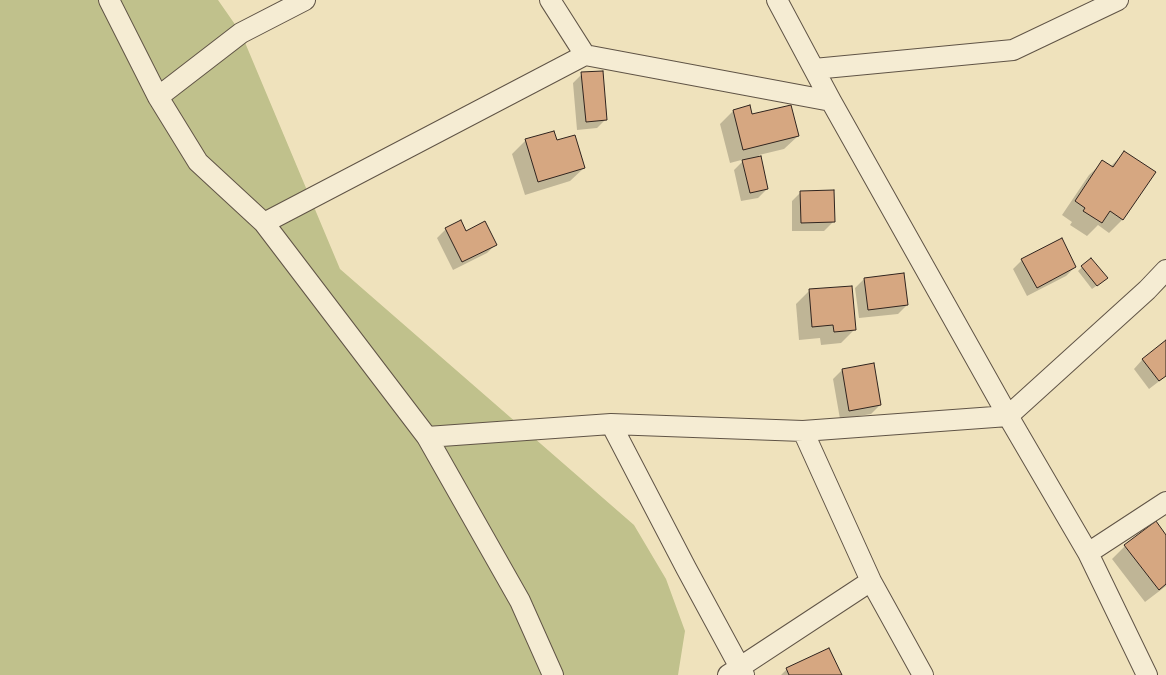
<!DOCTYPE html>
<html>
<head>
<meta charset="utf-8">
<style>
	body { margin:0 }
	canvas { display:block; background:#efe2bc }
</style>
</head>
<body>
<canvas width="1166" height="675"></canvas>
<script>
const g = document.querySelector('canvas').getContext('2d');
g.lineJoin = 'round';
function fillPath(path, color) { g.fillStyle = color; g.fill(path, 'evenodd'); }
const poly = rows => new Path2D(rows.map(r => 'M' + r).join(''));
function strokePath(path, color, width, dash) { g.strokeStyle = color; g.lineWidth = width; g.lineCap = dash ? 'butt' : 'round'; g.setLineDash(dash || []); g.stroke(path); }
const green = poly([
	[0,0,218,0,241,33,340,269,634,525,666,579,685,631,678,675,0,675]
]);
const shadow = poly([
	[582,74,606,119,597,128,577,130,573,83],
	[733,111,751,116,798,136,784,149,759,155,767,189,758,198,741,201,734,170,745,159,730,163,720,124],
	[526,140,556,142,584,168,570,181,525,195,512,154],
	[1124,153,1154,173,1122,220,1109,233,1098,225,1087,236,1070,225,1072,222,1062,215,1089,175,1103,162,1111,166],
	[801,192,833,222,824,231,792,231,792,201],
	[446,229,466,232,496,244,487,253,453,270,437,238],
	[1091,259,1102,282,1092,289,1078,271],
	[1022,260,1075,267,1066,276,1027,296,1013,269],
	[864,279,907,305,898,314,859,318,855,288],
	[810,290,854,330,841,343,821,345,820,338,799,340,796,304],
	[1166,342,1166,376,1149,389,1134,369,1142,360],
	[842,370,880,405,871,414,840,419,833,379],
	[1166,537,1166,586,1145,602,1112,559,1125,546],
	[787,669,841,675,781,675]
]);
const building = poly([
	[603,71,607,120,586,122,581,72,603,71],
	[750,105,752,114,791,105,799,136,743,150,733,110,750,105],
	[554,131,557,140,575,135,585,168,538,182,525,139,554,131],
	[1124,151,1156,172,1123,220,1110,211,1102,223,1083,211,1085,208,1075,201,1102,160,1113,167,1124,151],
	[761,156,768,189,750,193,742,160,761,156],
	[834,190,835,222,801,223,800,191,834,190],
	[461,220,466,231,485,221,497,245,462,262,445,228,461,220],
	[1062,238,1076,267,1037,288,1021,259,1062,238],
	[1091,258,1108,278,1097,286,1081,266,1091,258],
	[904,273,908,305,868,310,864,278,904,273],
	[852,286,856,330,834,332,833,325,812,327,809,289,852,286],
	[1166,340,1166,376,1159,381,1142,359,1166,340],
	[874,363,881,405,849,411,842,369,874,363],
	[1156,521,1166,535,1166,584,1159,590,1124,545,1156,521],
	[829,648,842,675,789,675,786,668,829,648]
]);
const street = poly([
	[109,0,158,97,198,162,264,223,427,437,520,601,553,675],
	[550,0,585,55],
	[777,0,831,101,1008,416,1088,553,1147,675],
	[814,69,1013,50,1118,0],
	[158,97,241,33,305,0],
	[264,223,585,55,831,101],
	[611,424,686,568,744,675],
	[803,431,871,581,923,675],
	[427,437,611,424,803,431,1008,416,1147,290,1166,270],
	[1088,553,1166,502],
	[728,675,871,581]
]);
fillPath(green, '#c0c18c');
fillPath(shadow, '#0003');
fillPath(building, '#d6a781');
strokePath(building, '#30241e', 1);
strokePath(street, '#605446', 22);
strokePath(street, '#f5ecd3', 20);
</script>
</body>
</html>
